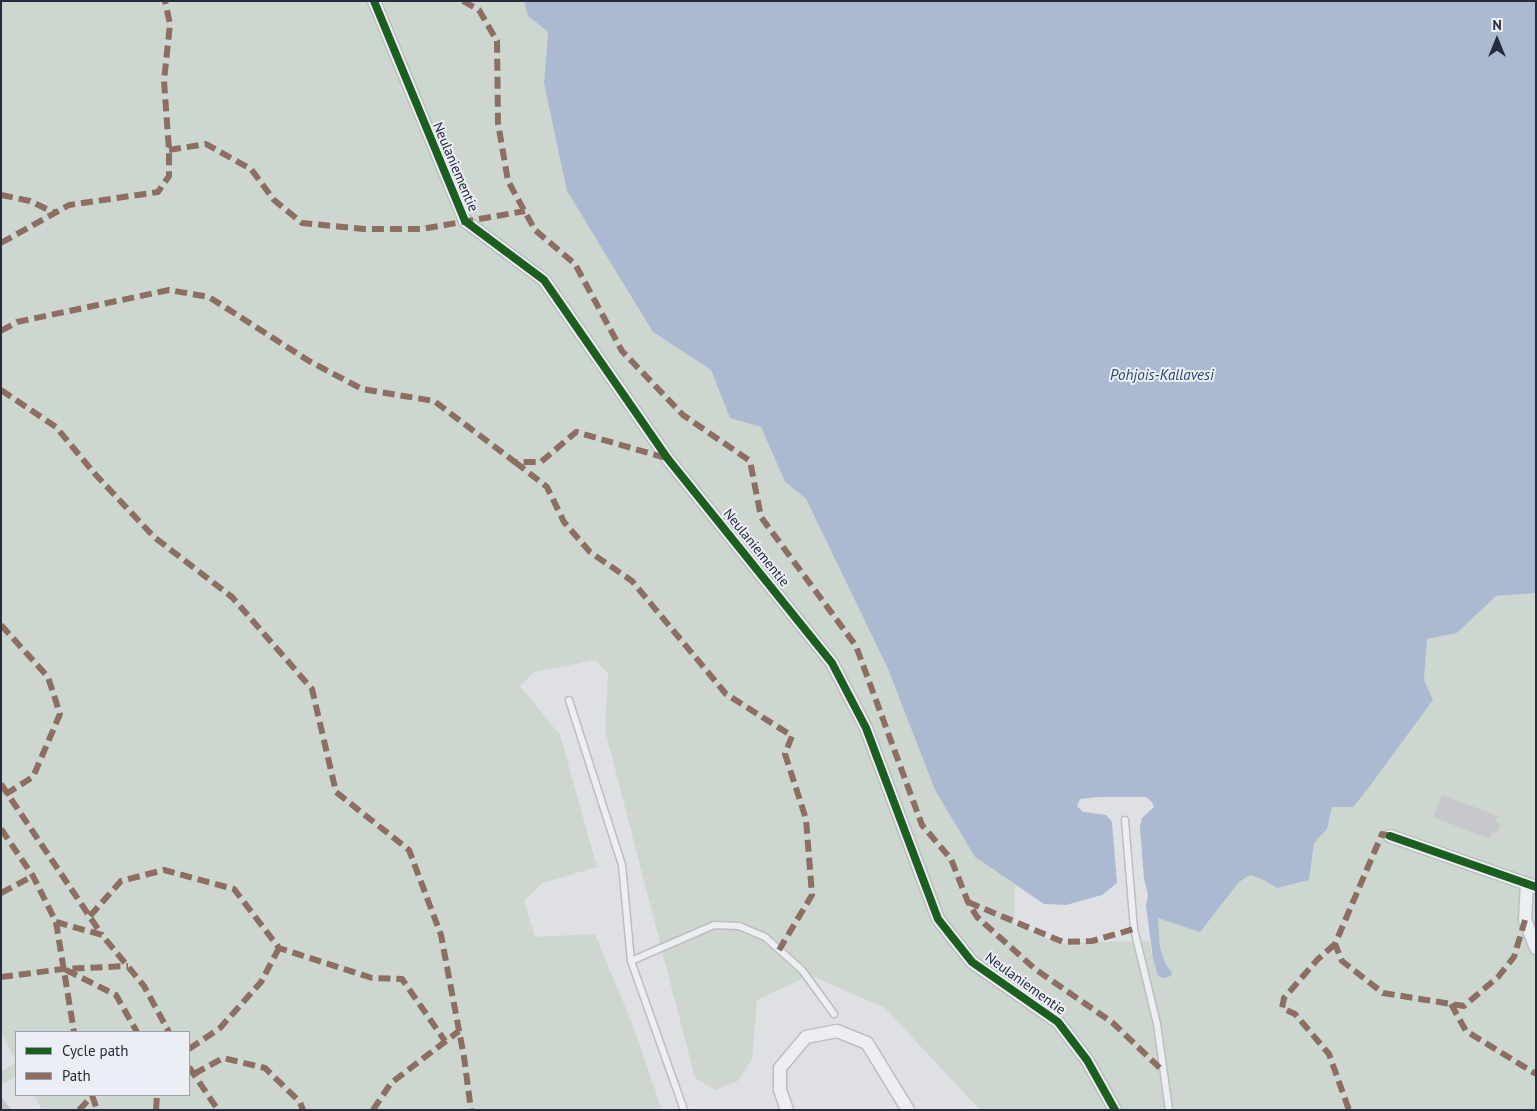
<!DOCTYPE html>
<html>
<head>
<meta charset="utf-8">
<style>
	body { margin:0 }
	#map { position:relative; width:1537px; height:1111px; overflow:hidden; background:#dee0e4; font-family:"PT Sans",sans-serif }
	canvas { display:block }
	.frame { position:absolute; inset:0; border:2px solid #252c3d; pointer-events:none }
	.legend { position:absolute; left:15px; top:1031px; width:175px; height:65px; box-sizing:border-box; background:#ebeef4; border:1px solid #9ca0ab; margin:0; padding:6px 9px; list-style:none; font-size:15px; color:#252c3d }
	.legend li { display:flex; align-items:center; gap:10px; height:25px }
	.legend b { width:25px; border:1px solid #9ca0ab }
	.north { position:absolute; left:1472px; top:15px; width:50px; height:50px; -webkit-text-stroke:4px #ebeef4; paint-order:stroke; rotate:0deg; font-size:14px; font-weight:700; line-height:20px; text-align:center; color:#252c3d }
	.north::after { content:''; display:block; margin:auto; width:18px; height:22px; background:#252c3d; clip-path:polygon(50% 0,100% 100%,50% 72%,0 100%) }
</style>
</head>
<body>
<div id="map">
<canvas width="1537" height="1111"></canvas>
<div class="frame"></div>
<ul class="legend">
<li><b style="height:6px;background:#1b5e20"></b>Cycle path</li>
<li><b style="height:6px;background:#8d6e63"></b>Path</li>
</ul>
<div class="north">N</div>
</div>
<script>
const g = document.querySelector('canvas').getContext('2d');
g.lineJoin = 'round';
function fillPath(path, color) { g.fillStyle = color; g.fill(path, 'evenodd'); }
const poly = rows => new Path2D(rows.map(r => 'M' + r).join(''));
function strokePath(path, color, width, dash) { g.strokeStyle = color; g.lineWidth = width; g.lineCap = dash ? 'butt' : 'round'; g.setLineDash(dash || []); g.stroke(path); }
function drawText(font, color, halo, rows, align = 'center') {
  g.font = font + ' "PT Sans",sans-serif'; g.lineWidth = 4; g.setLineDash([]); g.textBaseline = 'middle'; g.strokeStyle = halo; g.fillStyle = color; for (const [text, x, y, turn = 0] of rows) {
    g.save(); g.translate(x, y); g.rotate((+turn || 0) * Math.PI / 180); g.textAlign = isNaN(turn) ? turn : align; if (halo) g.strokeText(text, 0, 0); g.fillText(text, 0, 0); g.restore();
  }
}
const green = poly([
	[1,1,524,1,528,16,548,32,544,83,653,332,711,370,730,418,761,427,785,482,806,499,888,669,935,790,975,857,1015,885,1014,924,1057,943,1149,941,1153,959,1172,972,1166,965,1160,947,1158,918,1327,829,1332,807,1353,806,1367,790,1433,700,1424,680,1427,639,1457,633,1496,596,1536,593,1536,1110,980,1110,885,1008,810,975,757,1000,752,1059,738,1081,715,1090,695,1078,605,730,608,673,595,660,534,672,520,686,560,735,597,867,542,883,524,901,535,937,595,934,633,1026,662,1110,42,1110,34,1095,189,1095,189,1032,16,1032,16,1061,1,1033],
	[16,1063,16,1077,1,1085,1,1071]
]);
const water = poly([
	[524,1,1536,1,1536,593,1496,596,1457,633,1427,639,1424,680,1433,700,1367,790,1353,807,1332,807,1327,829,1314,843,1309,880,1277,888,1262,879,1250,875,1239,882,1200,932,1158,918,1160,947,1166,965,1172,972,1171,976,1164,978,1158,976,1153,959,1146,906,1148,894,1144,879,1140,827,1142,818,1154,807,1152,802,1146,797,1099,797,1080,799,1077,806,1083,812,1106,815,1112,822,1117,883,1102,895,1066,905,1044,904,975,857,935,790,888,669,806,499,785,482,761,427,730,418,711,370,653,332,567,191,544,83,548,32,528,16]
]);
const building = poly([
	[1442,795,1498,816,1495,822,1500,824,1497,833,1492,832,1490,839,1433,817],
	[1,1097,12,1110,1,1110]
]);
const lane = poly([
	[569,700,622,865,631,961,684,1110],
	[1125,820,1134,929,1157,1024,1169,1110],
	[631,961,714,925,739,926,765,937,802,970,834,1014]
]);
const street = poly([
	[374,1,465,221,544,280,668,459,832,663,866,728,938,919,972,962,1058,1022,1087,1060,1115,1110],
	[1390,836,1536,887],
	[1527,884,1525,920,1536,948],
	[787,1110,780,1090,780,1068,806,1037,837,1031,867,1043,908,1110]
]);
const quiet = poly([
	[463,1,479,10,497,41,498,123,508,181,535,230,575,264,622,351,683,415,750,461,761,517,856,646,922,825,951,859,968,902,977,917,1035,969,1113,1023,1163,1071],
	[169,150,206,144,251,169,274,200,302,223,364,229,422,229,525,211],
	[1,195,30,201,55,213],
	[1,243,69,205,158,192,169,176,169,150,164,81,170,24,165,1],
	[1,331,17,322,169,290,209,297,309,361,362,389,434,401,515,462,541,462,576,432,666,458],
	[1,390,56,427,95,474,154,537,232,597,312,689,336,792,409,850,441,935,464,1057,471,1110],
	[515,462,547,487,564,522,590,552,632,581,726,694,792,736,785,754,806,819,812,895,779,950],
	[1,625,48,677,60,714,33,777,1,797],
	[1,784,102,935],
	[1,829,33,876,56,922,102,935,144,986,169,1032],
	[1390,836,1382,834,1335,944,1342,961,1383,993,1464,1006,1498,977,1514,957,1525,920],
	[1,893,33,876],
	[968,902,1063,942,1092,941,1134,929],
	[90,916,121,881,164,870,234,889,279,948,372,978,402,979,445,1041],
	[56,922,74,1032],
	[1335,944,1318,959,1284,998,1282,1008,1295,1014,1329,1054,1349,1110],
	[66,970,116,995,137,1032],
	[1,977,63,969,128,966],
	[1451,1004,1466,1031,1536,1074],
	[189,1049,220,1028,261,982,279,948],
	[189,1067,218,1110],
	[194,1074,223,1058,265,1068,300,1102,303,1110],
	[92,1095,97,1110],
	[79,1110,93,1095],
	[156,1110,157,1095],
	[373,1110,391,1083,459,1031]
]);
const cycleway = poly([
	[374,1,465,221,544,280,668,459,832,663,866,728,938,919,972,962,1058,1022,1087,1060,1115,1110],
	[1390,836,1536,887]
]);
const streetNames = [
	["Neulaniementie",455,167,67],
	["Neulaniementie",756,548,51],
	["Neulaniementie",1025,984,36]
];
const waterNames = [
	["Pohjois-Kallavesi",1162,376]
];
fillPath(green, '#ced7cf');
fillPath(water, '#abbad0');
fillPath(building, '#c6c8cc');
strokePath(lane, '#bcbec2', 9);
strokePath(street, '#bcbec2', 15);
strokePath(lane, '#edeef1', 6);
strokePath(street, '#edeef1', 12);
strokePath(quiet, '#8d6e63', 6, [12, 6]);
strokePath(cycleway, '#1b5e20', 8);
drawText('14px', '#252c3d', '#ebeef4', streetNames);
drawText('italic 15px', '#2f4871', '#ebeef4', waterNames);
</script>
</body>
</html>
